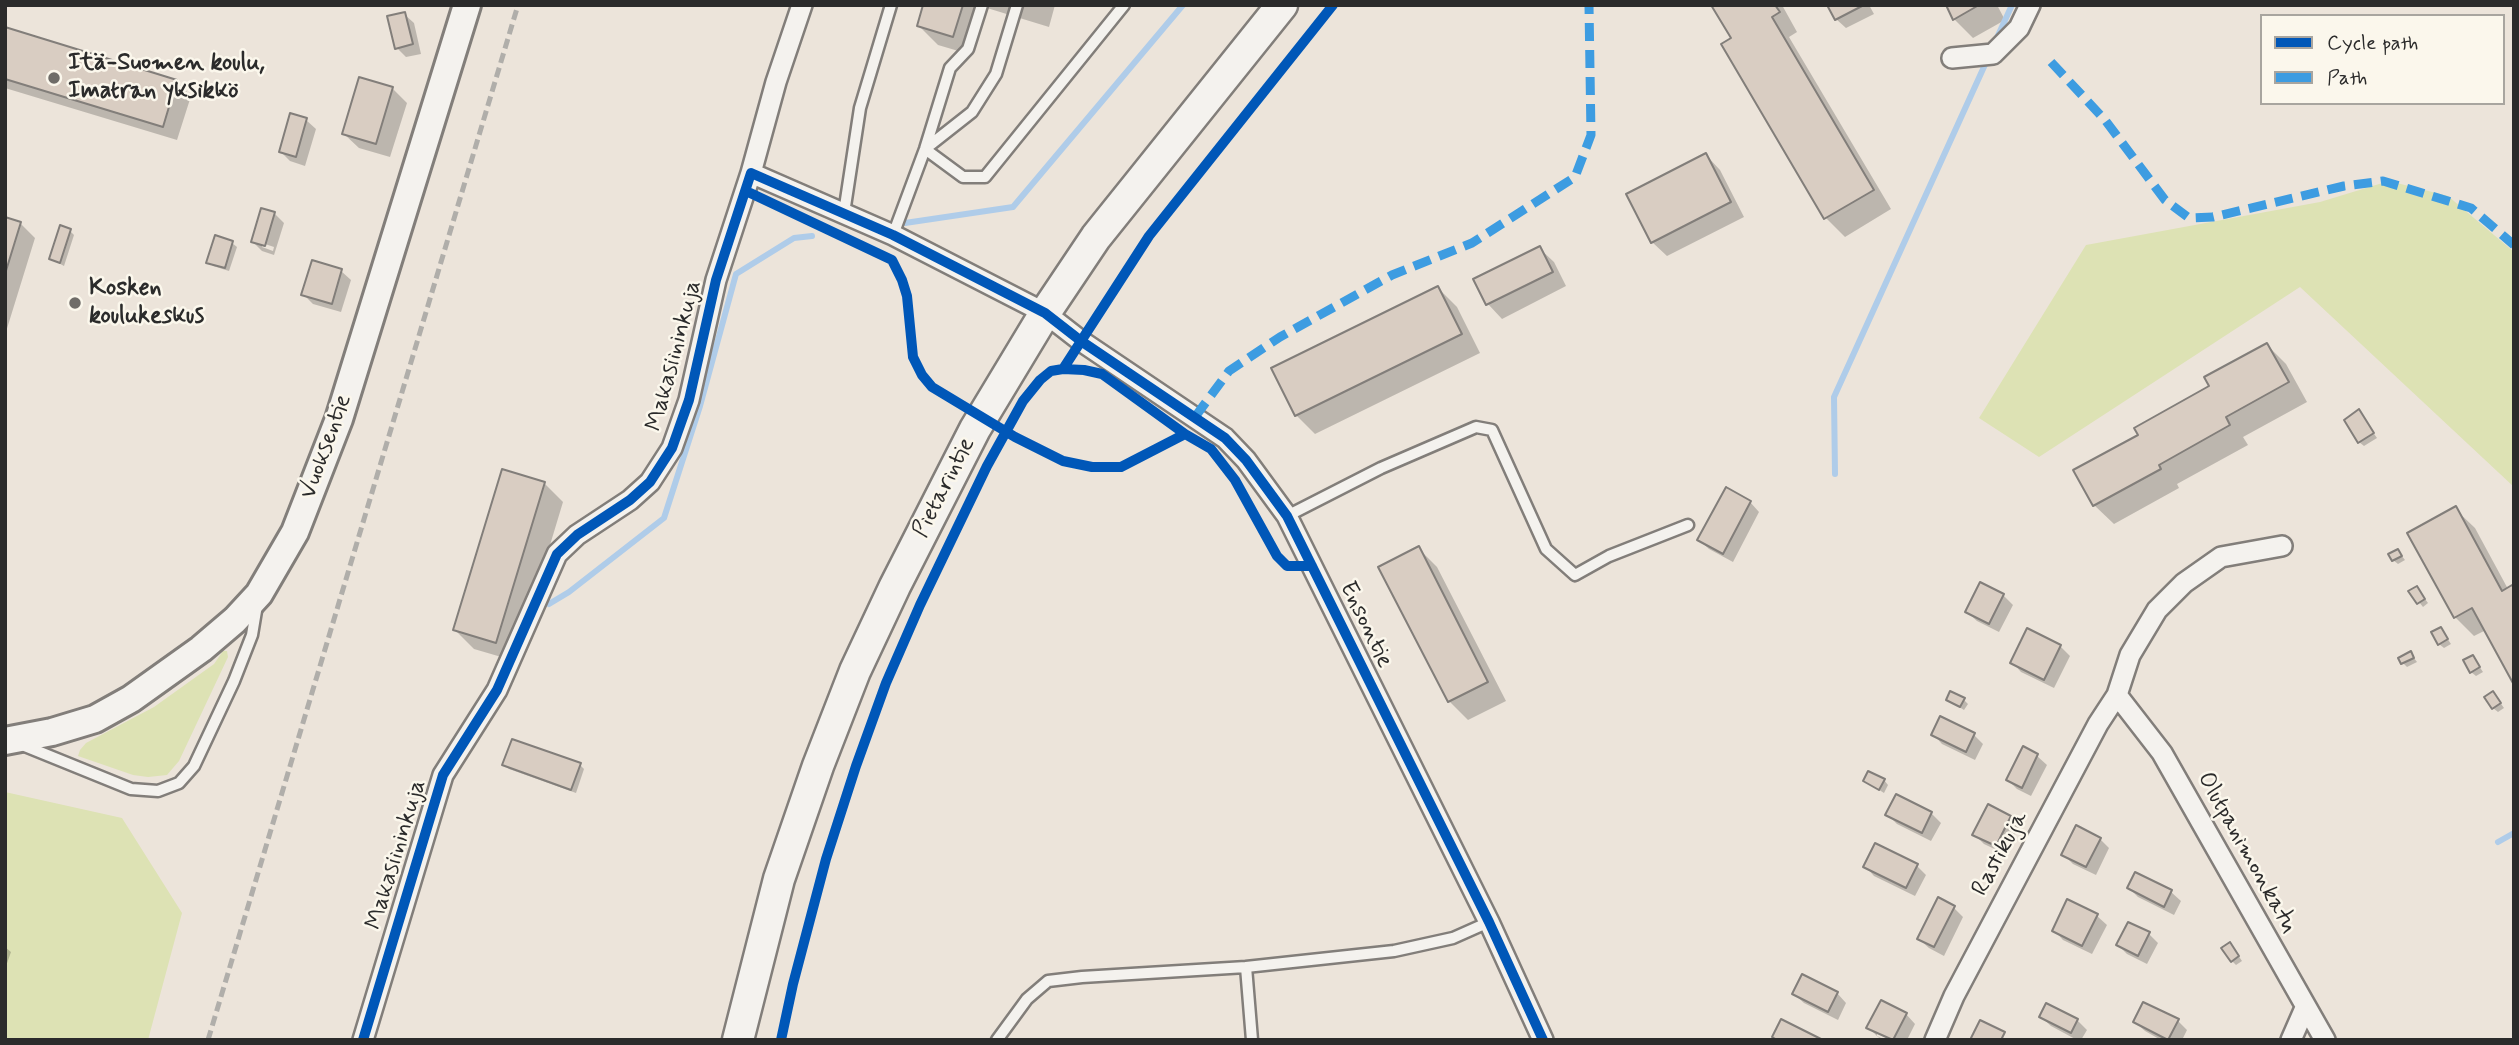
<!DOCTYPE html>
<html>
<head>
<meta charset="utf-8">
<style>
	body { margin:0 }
	#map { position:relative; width:2519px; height:1045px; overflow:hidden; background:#ece4da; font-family:Mynerve,sans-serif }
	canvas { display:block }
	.frame { position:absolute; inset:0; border:7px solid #2b2b2b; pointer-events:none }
	.legend { position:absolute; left:2260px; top:14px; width:245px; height:91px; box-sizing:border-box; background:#fbf7ec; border:2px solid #a8a59f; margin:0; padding:9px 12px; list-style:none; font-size:21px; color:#2b2b2b }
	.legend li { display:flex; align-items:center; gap:14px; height:35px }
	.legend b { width:35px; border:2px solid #a8a59f }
</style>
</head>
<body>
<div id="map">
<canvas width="2519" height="1045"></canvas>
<div class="frame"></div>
<ul class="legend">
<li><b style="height:9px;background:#0057b8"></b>Cycle path</li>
<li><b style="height:9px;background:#3d9ce1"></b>Path</li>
</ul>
</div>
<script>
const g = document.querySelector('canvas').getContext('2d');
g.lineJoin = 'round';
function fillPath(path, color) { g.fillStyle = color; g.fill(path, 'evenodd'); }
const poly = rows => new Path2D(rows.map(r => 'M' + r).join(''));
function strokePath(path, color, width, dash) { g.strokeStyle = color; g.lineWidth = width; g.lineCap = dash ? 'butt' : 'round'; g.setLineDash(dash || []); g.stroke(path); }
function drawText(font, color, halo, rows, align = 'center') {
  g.font = font + ' Mynerve,sans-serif'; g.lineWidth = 5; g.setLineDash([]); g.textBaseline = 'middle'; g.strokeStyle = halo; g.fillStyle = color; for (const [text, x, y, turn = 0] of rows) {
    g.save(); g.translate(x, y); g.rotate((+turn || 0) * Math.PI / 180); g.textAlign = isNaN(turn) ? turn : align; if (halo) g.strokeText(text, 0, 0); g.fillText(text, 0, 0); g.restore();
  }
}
const green = poly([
	[2389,181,2448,196,2514,252,2514,487,2300,287,2039,457,1979,418,2086,245,2320,202],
	[223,651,227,651,228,657,179,761,167,775,148,777,133,775,78,756,80,750,86,743,154,707,214,664],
	[5,792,122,818,182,913,148,1040,5,1040]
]);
const shadow = poly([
	[925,5,1055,5,1049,27,987,8,972,55,938,45,918,25],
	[1713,5,1782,5,1797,32,1789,37,1891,209,1845,237,1826,218,1733,39],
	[1829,5,1869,5,1874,14,1846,28,1836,19],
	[1948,5,1997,5,2005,20,1973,38,1954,19],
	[404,14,414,23,421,54,406,57,397,48],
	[5,29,176,81,191,96,177,140,5,88],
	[392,88,407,103,390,157,359,148,344,134],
	[306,120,316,129,305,166,290,161,281,152],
	[1706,155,1720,170,1744,217,1667,256,1652,242],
	[274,213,284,223,274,255,262,251,253,242],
	[262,243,274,247,273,251,262,247],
	[5,219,20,223,35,238,5,335],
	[70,231,74,235,64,266,51,259],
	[232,243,237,247,229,271,213,266,208,262],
	[1539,248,1554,262,1566,286,1502,319,1488,304,1475,280],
	[313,262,341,271,351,280,341,312,313,304,303,294],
	[1438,288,1457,307,1480,353,1315,434,1296,415],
	[2267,345,2286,364,2307,402,2243,437,2248,445,2177,484,2179,488,2114,524,2094,505,2076,471,2140,436],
	[2359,412,2377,438,2364,446,2359,442],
	[544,483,563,502,515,661,474,649,455,630],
	[1750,502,1759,512,1733,562,1709,549,1699,540],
	[2455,509,2475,528,2508,589,2486,630,2474,636,2455,617],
	[1418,548,1437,567,1506,701,1468,720,1449,701],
	[2398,551,2405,560,2398,564,2393,560],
	[2411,592,2420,592,2428,603,2423,607],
	[2003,595,2013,605,1999,632,1977,621,1967,612],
	[2441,629,2451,644,2444,648,2439,644],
	[2060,646,2070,656,2054,688,2021,672,2012,662],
	[2411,654,2417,662,2407,667,2403,663],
	[2473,657,2483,672,2476,676,2471,672],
	[2497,698,2504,708,2498,712,2493,708],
	[1963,699,1968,704,1964,710,1948,700],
	[1933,734,1974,735,1983,744,1975,760,1942,744],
	[2023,749,2037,756,2047,765,2031,796,2017,789,2008,780],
	[504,764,580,765,584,769,576,793,509,769],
	[1884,780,1888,785,1884,793,1865,781],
	[1931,813,1941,823,1931,841,1897,824,1887,814],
	[2010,817,2019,827,2005,854,1984,844,1974,834],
	[2100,839,2109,848,2096,875,2073,864,2064,855],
	[1865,866,1917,866,1926,875,1915,896,1874,876],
	[2129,888,2171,892,2181,901,2174,915,2138,897],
	[2068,902,2097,916,2107,925,2092,954,2063,940,2054,930],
	[1954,908,1963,917,1944,956,1929,948,1919,939],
	[2149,934,2158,943,2147,964,2127,954,2118,945],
	[5,947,11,952,5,969],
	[2234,949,2242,961,2236,965,2232,961],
	[1837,993,1846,1003,1838,1020,1804,1003,1794,994],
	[1906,1014,1915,1024,1907,1040,1893,1040,1877,1032,1877,1036,1885,1040,1883,1040,1878,1037,1869,1028],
	[2041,1017,2077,1020,2087,1030,2081,1040,2077,1040,2051,1026],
	[2178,1021,2187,1030,2182,1040,2161,1040,2145,1031,2135,1022]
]);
const stream = poly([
	[1995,42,2012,5],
	[905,223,1013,207,1183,5],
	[1835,474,1834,397,1988,58],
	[549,604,569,592,664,518,700,406,736,274,794,238,812,236],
	[2498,842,2514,833]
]);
const building = poly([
	[923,5,963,5,953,37,917,26,923,5],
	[1711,5,1775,5,1780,12,1772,17,1874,190,1824,219,1721,44,1731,38,1711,5],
	[1827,5,1864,5,1835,20,1827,5],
	[1946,5,1979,5,1953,20,1946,5],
	[405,12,413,44,395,49,387,16,405,12],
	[5,27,177,80,163,127,5,79,5,27],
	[359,77,393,87,376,144,342,134,359,77],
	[290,113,307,118,296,157,279,152,290,113],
	[1706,153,1731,202,1651,243,1626,194,1706,153],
	[261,208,275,212,265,246,251,242,261,208],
	[5,217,21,222,5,274,5,217],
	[60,225,71,229,60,263,49,259,60,225],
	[215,235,233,241,225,268,206,263,215,235],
	[1540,246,1553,272,1486,305,1473,279,1540,246],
	[312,260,342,269,332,304,301,295,312,260],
	[1438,286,1462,334,1295,416,1271,368,1438,286],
	[2267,343,2289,382,2226,417,2230,425,2159,465,2161,469,2093,506,2073,470,2138,435,2134,428,2209,386,2204,377,2267,343],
	[2359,409,2374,433,2358,443,2344,420,2359,409],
	[502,469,545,482,496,643,453,630,502,469],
	[1726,487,1751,501,1723,554,1697,540,1726,487],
	[2456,506,2502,591,2512,585,2514,588,2514,685,2472,608,2454,618,2407,533,2456,506],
	[1419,546,1488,682,1448,702,1378,567,1419,546],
	[2398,549,2402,556,2392,561,2388,554,2398,549],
	[1980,582,2004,594,1989,624,1965,612,1980,582],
	[2417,586,2425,599,2417,604,2408,591,2417,586],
	[2441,627,2448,639,2438,645,2431,632,2441,627],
	[2027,628,2061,645,2044,680,2010,663,2027,628],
	[2411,651,2414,658,2401,664,2398,658,2411,651],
	[2473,655,2480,667,2470,673,2463,660,2473,655],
	[1950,691,1965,698,1960,707,1946,700,1950,691],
	[2493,691,2501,703,2492,709,2484,697,2493,691],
	[1940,716,1975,733,1966,752,1931,735,1940,716],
	[512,739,581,763,571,790,502,765,512,739],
	[2023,746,2038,754,2022,788,2006,780,2023,746],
	[1868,771,1885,779,1879,790,1863,781,1868,771],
	[1896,794,1932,812,1922,833,1885,815,1896,794],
	[1988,804,2011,816,1996,846,1972,835,1988,804],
	[2076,825,2101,838,2086,867,2061,855,2076,825],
	[1875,843,1918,864,1906,888,1863,867,1875,843],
	[2135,872,2172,890,2164,907,2127,888,2135,872],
	[1938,897,1955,906,1934,947,1917,939,1938,897],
	[2067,899,2098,914,2082,946,2052,931,2067,899],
	[2128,922,2150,932,2138,956,2116,945,2128,922],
	[2230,942,2239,956,2231,962,2221,948,2230,942],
	[1802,974,1838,992,1828,1012,1792,994,1802,974],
	[1881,1000,1907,1013,1893,1040,1866,1028,1881,1000],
	[2143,1002,2179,1019,2168,1040,2133,1022,2143,1002],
	[2046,1003,2078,1019,2071,1033,2039,1017,2046,1003],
	[1781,1019,1821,1039,1821,1040,1777,1040,1772,1037,1781,1019],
	[1980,1020,2005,1032,2001,1040,1970,1040,1980,1020]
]);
const lane = poly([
	[1017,5,996,74,972,112,925,149,963,177,985,177,1124,5],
	[844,213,860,108,891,5],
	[893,235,925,149,950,68,968,49,982,5],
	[1287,516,1381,468,1476,427,1492,430,1546,549,1575,575,1609,556,1688,525],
	[20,744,131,789,158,791,179,783,194,766,234,681,252,635,257,605],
	[1246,967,1394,951,1453,938,1489,922],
	[997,1040,1027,999,1048,981,1082,977,1246,967,1252,1040]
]);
const street = poly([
	[1952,58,1993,54,2019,28,2030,5],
	[751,173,776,82,802,5],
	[2117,695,2162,753,2325,1040],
	[363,1040,443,775,497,690,557,554,577,535,630,500,650,482,672,448,689,400,716,280,751,173,893,235,1045,313,1081,341,1225,438,1246,460,1287,516,1489,922,1543,1040],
	[1935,1040,1954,996,2098,724,2117,695,2130,655,2157,610,2184,583,2221,557,2282,546],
	[2291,1040,2305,1008]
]);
const secondary = poly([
	[5,741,52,732,95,719,131,699,201,649,235,620,259,594,295,532,339,419,467,5]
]);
const primary = poly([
	[738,1040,779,879,818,766,855,671,895,586,975,429,1045,313,1096,237,1282,5]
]);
const rail = poly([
	[208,1040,518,5]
]);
const quiet = poly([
	[2051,62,2105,120,2165,200,2189,218,2213,217,2344,186,2383,181,2471,208,2514,245],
	[1195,417,1229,371,1280,337,1392,275,1472,243,1575,177,1591,135,1589,5]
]);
const cycleway = poly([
	[746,191,892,260,902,280,907,296,913,357,922,375,932,387,1015,437,1063,461,1092,467,1121,467,1185,434],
	[1063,369,1084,370,1102,374,1185,434,1211,449,1235,480,1277,556,1287,566,1312,566],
	[363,1040,443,775,497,690,557,554,577,535,630,500,650,482,672,448,689,400,716,280,751,173,893,235,1045,313,1081,341,1225,438,1246,460,1287,516,1489,922,1543,1040],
	[781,1040,793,984,826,859,856,766,886,683,920,605,987,466,1023,401,1040,380,1051,371,1063,369,1149,236,1333,5]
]);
const markers = [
	[54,78,7,"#6f6c68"],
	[75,303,7,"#6f6c68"]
];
const poiNames = [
	["Itä-Suomen koulu,",68,64],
	["Imatran yksikkö",68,92],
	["Kosken",89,289],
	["koulukeskus",89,317]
];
const streetNames = [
	["Makasiininkuja",675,356,-75],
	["Vuoksentie",327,447,-70],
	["Pietarintie",945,488,-63],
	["Ensontie",1365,625,64],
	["Olutpanimonkatu",2246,853,61],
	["Rastikuja",2001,854,-62],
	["Makasiininkuja",397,855,-73]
];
fillPath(green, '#dde2b4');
fillPath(shadow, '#0003');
strokePath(stream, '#afcce9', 6);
fillPath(building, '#d9cdc2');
strokePath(building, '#827e7a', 2);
strokePath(lane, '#827e7a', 15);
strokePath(street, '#827e7a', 24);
strokePath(secondary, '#827e7a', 32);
strokePath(primary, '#827e7a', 35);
strokePath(lane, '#f4f2ee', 10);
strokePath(street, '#f4f2ee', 19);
strokePath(secondary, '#f4f2ee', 26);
strokePath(primary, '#f4f2ee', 30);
strokePath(rail, '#b0aeaa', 5, [10, 5]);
strokePath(quiet, '#3d9ce1', 9, [18, 9]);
strokePath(cycleway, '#0057b8', 10);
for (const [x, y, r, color] of markers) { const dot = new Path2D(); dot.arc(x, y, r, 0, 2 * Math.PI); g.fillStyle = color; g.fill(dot); strokePath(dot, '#fbf7ec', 2.5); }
drawText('bold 24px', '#2b2b2b', '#fbf7ec', poiNames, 'left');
drawText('24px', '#2b2b2b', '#fbf7ec', streetNames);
</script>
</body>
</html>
